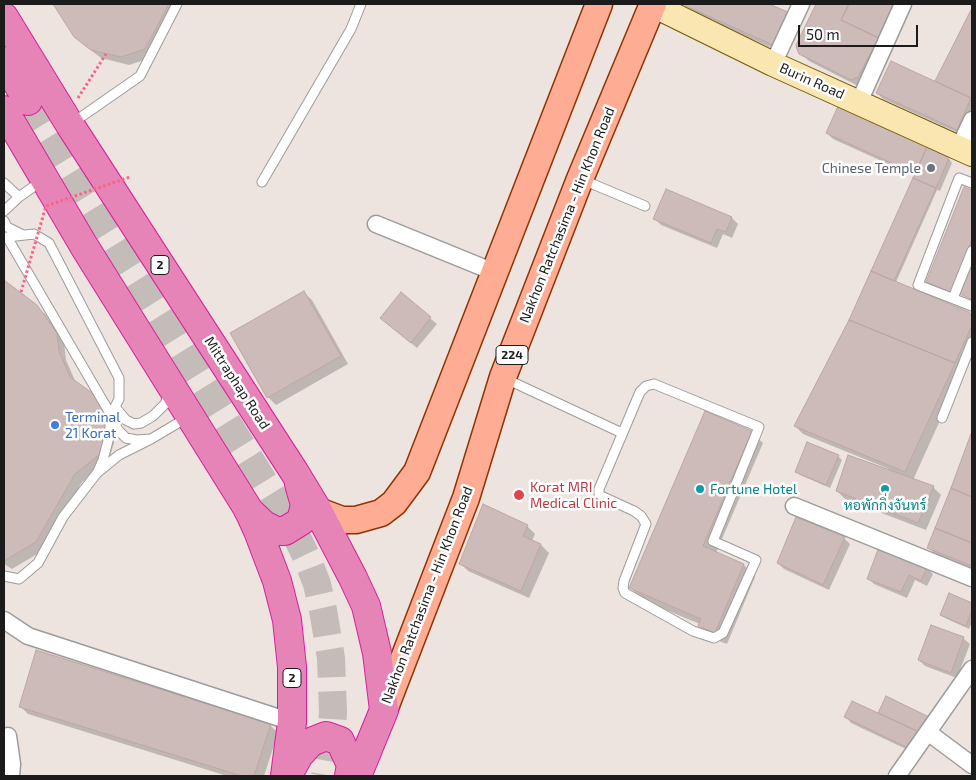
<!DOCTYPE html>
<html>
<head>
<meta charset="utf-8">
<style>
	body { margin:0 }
	#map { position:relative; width:976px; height:780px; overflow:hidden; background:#ede4e0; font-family:"Exo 2",sans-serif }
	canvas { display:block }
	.frame { position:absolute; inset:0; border:5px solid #1b1b1b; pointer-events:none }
	.scale { position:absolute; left:798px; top:25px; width:120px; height:22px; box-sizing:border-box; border:2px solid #1b1b1b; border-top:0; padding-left:6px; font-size:15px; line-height:18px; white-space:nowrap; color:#1b1b1b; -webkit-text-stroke:4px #fff; paint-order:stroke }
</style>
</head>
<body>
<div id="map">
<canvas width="976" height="780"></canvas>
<div class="frame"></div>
<div class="scale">50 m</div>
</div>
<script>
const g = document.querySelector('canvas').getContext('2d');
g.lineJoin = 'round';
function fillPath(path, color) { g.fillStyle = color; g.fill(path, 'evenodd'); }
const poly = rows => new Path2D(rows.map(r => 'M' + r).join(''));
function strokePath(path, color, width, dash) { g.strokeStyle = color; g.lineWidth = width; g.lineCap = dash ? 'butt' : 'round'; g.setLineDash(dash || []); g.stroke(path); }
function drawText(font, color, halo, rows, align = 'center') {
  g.font = font + ' "Exo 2",Sarabun,sans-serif'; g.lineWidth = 5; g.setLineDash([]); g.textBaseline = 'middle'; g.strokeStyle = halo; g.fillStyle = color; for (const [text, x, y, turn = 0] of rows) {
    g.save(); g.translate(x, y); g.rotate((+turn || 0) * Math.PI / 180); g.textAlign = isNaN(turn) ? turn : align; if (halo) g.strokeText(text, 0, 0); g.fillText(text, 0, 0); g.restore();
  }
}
const shadow = poly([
	[54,4,181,4,153,57,129,65,101,58,84,45,75,37],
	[686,4,766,4,787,13,795,21,781,52,696,14],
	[817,4,896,4,860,87,809,61,800,53,798,45],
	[972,11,972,114,963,135,883,99,877,93,936,83],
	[827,133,927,146,933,152,949,159,952,163,940,191,937,190,896,282,968,313,972,317,972,350,913,480,933,487,941,495,926,530,845,499,837,491,888,471,889,469,803,434,795,426,851,321,915,176,833,139],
	[965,189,972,191,972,244,953,292],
	[732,218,738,224,732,238,723,234,717,248,661,225,655,219],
	[972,267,972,300,961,294],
	[4,282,36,306,45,314,64,342,66,360,76,383,94,396,114,424,114,443,108,462,82,482,44,550,12,569,4,564],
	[304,293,312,300,348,364,276,405,268,397],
	[401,294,437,324,417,348,388,324],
	[751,432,763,443,716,553,744,565,755,577,727,644,711,638,700,626,700,624,642,600,631,588],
	[972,434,972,495,960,490,960,493,972,498,972,568,934,553,928,547],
	[838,456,842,460,830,488,800,475,796,471],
	[527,526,535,534,532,541,541,545,549,553,529,598,468,571,460,563],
	[844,538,850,544,829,590,784,569,778,563],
	[927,568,933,574,927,586,915,580,907,598,874,584,868,578],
	[949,595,972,605,972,622,969,629,945,618,941,615],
	[932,626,964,639,970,644,957,678,925,666,919,660],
	[20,706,270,725,278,733,264,776,227,776,28,714],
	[846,717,883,717,916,734,906,749,851,723]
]);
const building = poly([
	[53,4,169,4,145,49,121,57,91,50,74,37,53,4],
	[684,4,769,4,788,12,773,45,686,6,684,4],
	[816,4,849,4,841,20,879,38,858,77,851,80,799,54,797,49,796,45,816,4],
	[849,4,894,4,879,38,841,20,849,4],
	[972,8,972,96,971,98,935,81,972,8],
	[891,61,971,98,957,130,876,93,891,61],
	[839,104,928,145,915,174,826,133,839,104],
	[927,147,949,158,936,188,913,178,927,147],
	[913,178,936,188,894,281,871,271,913,178],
	[964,187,972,190,972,239,951,292,926,282,964,187],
	[666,189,732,217,726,232,717,229,711,243,653,219,666,189],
	[972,263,972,296,971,299,960,294,972,263],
	[871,271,969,312,972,317,972,325,955,363,849,320,871,271],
	[4,280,37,305,57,333,59,351,70,377,95,395,106,415,107,434,100,454,75,474,36,542,4,561,4,280],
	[304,291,341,356,267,398,230,333,304,291],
	[401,292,431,317,411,343,380,318,401,292],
	[849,320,955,363,905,472,794,426,849,320],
	[705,411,752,431,703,546,744,564,715,633,698,626,701,619,629,588,705,411],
	[972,431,972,497,951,488,972,431],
	[807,442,839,455,826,485,795,472,807,442],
	[848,455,934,486,918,523,836,491,848,455],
	[951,488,972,497,972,543,935,528,951,488],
	[483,504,528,525,523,536,541,544,521,591,459,564,483,504],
	[796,517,845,537,823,585,777,563,796,517],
	[935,528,972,543,972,566,927,548,935,528],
	[879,547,927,567,921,581,909,575,901,592,867,579,879,547],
	[949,593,972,603,972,610,966,626,940,615,949,593],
	[931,625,964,637,951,673,918,660,931,625],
	[36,650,271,724,254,776,242,776,19,707,36,650],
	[886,696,929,717,919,732,878,713,886,696],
	[852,701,878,713,919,732,908,748,844,717,852,701]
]);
const highwayTunnel = poly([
	[28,101,293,529,307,558,317,584,323,610,331,658,333,712,331,741,325,776]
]);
const path = poly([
	[78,98,106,54]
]);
const lane = poly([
	[71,124,140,76,177,4],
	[583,180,645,206],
	[262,182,351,29,361,4],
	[4,183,19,197],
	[972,183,959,178,918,285,972,306],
	[4,211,19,197,43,180],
	[4,221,7,227,23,235],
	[953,298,972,251],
	[506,379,622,433],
	[654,384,759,427,713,541,756,560,723,633,714,638,693,631,625,593,623,588,624,581,646,524,641,516,634,511,599,495,599,489,640,392,646,386,654,384],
	[942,418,972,342],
	[151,439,137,440,126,438,118,430,111,415,7,237,34,234,49,243,119,378,119,399,115,407,126,420,134,424,141,423,153,416,165,404,169,393],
	[98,471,103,460,109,437,111,416],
	[4,576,19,579,38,563,63,517,97,473,119,455,151,439,188,417]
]);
const street = poly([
	[773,64,801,4],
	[859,102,903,4],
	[959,148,972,120],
	[376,224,494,272],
	[794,506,972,578],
	[4,620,28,636,292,722],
	[929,733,972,765],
	[8,736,12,764,11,776],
	[897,776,972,669]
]);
const secondary = poly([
	[653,5,773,64,972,154]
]);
const primary = poly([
	[318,511,342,520,356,520,381,513,394,503,417,472,599,4],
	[384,710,466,498,503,377,580,179,653,4]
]);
const highway = poly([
	[4,17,70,125,295,473,318,511,353,578,366,606,377,653,384,710,357,776],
	[4,61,28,101],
	[4,110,84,246,248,509,258,531,277,581,287,620,292,667,292,722,285,776],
	[248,510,264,525,276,531,285,531,301,521,305,505,299,484],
	[288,775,299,755,311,742,326,736,340,741,351,765,349,776]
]);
const pathBridge = poly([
	[21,292,46,206,130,177]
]);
const markers = [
	[931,168,5,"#6b7280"],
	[55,425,5,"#3f7fe0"],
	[700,489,5,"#0f9aa8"],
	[885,489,5,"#0f9aa8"],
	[519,495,6,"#e0444e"]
];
const shields = [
	[160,265,18],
	[512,355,32],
	[292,678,18]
];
const shieldNames = [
	["2",160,265],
	["224",512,355],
	["2",292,678]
];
const streetNames = [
	["Burin Road",812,81,24],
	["Nakhon Ratchasima - Hin Khon Road",567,215,-68],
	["Mittraphap Road",237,383,57],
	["Nakhon Ratchasima - Hin Khon Road",427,595,-69]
];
const worshipNames = [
	["Chinese Temple",921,168]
];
const shopNames = [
	["Terminal",65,417],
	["21 Korat",65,433]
];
const healthNames = [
	["Korat MRI",530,487],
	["Medical Clinic",530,503]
];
const cultureNames = [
	["Fortune Hotel",710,489],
	["หอพักกิ่งจันทร์",885,505,"center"]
];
fillPath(shadow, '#0003');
fillPath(building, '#ccbbb9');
strokePath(building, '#bfa5a2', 1);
strokePath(highwayTunnel, '#c3bcb9', 28, [28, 14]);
strokePath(lane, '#9c9c9c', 11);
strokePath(street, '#9c9c9c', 19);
strokePath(secondary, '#715902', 26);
strokePath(primary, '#913200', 29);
strokePath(highway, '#d81f9b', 30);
strokePath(path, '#fd6183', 3, [2.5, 2.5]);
strokePath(lane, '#fff', 9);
strokePath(street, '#fff', 16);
strokePath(secondary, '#fae6b0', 24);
strokePath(primary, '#fead94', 26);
strokePath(highway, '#e784b7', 28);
strokePath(pathBridge, '#fd6183', 3, [2.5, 2.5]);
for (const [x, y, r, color] of markers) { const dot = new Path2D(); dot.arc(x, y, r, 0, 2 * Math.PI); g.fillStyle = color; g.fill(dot); strokePath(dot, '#fff', 2); }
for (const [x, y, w] of shields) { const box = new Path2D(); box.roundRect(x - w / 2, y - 9.5, w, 19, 4); g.fillStyle = '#fff'; g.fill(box); strokePath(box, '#1b1b1b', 1); }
drawText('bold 12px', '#1b1b1b', null, shieldNames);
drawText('14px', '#1b1b1b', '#fff', streetNames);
drawText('14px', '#5b616d', '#fff', worshipNames, 'right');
drawText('14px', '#366cbe', '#fff', shopNames, 'left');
drawText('14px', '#be3a42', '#fff', healthNames, 'left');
drawText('14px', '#0d838f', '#fff', cultureNames, 'left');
</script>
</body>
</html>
